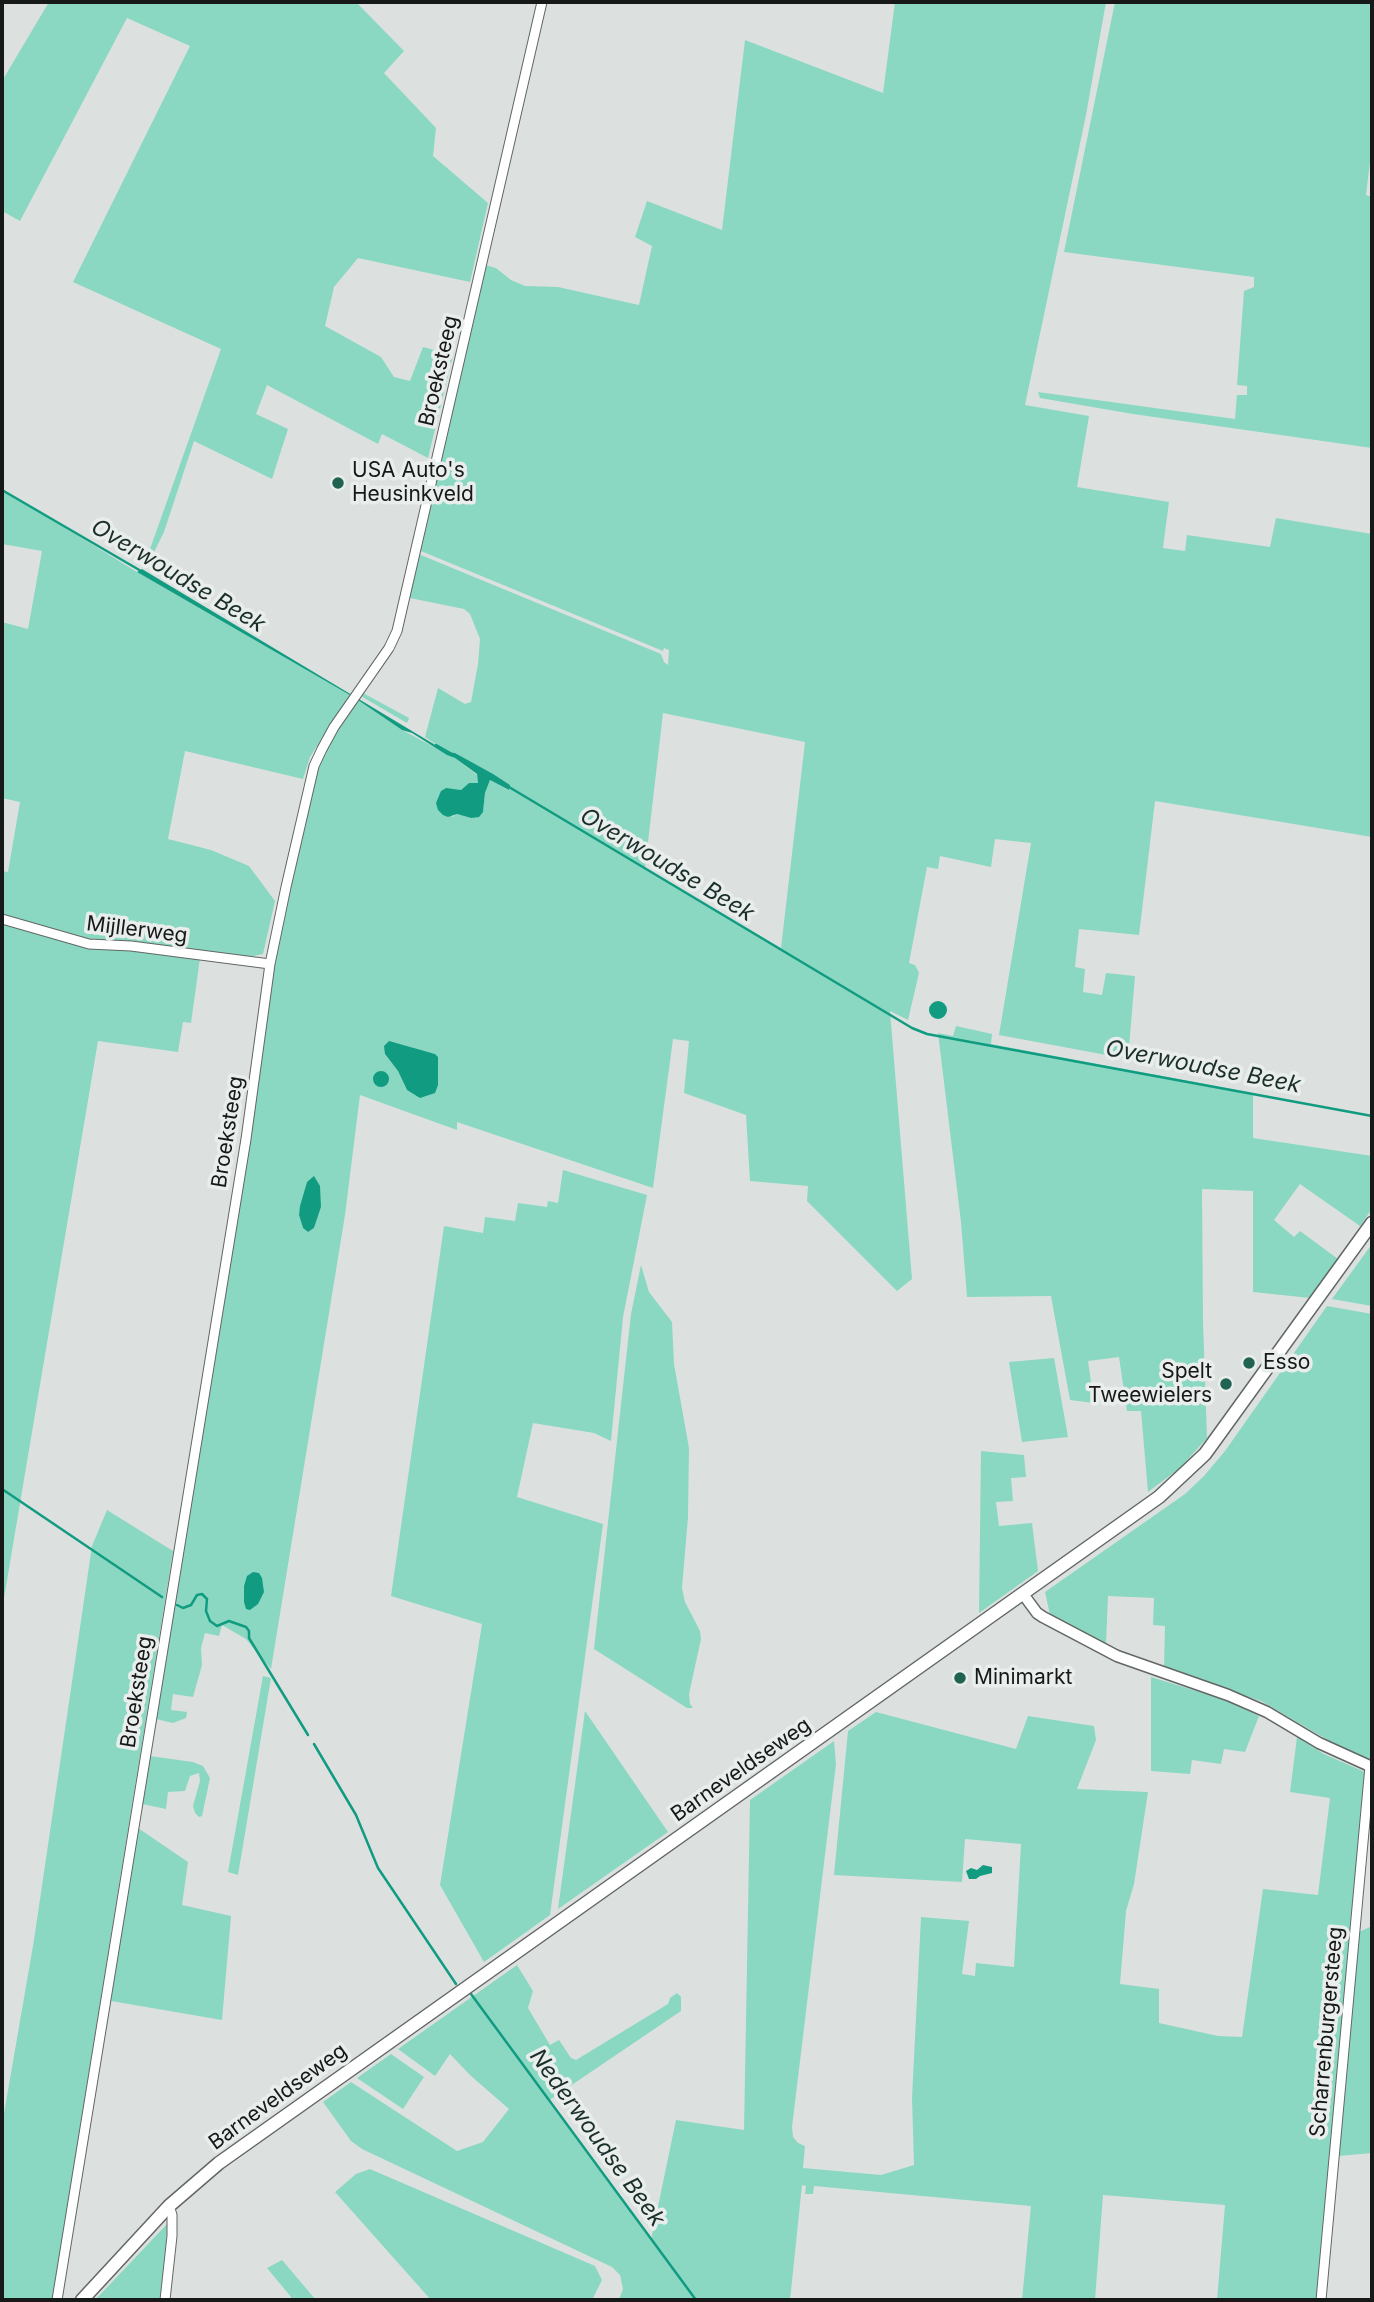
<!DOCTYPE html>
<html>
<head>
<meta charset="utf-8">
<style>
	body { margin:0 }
	#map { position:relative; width:1374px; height:2302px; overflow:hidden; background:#dce1df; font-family:Inter,sans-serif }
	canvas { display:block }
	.frame { position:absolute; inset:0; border:4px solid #171818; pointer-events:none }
</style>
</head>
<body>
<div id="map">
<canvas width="1374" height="2302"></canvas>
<div class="frame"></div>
</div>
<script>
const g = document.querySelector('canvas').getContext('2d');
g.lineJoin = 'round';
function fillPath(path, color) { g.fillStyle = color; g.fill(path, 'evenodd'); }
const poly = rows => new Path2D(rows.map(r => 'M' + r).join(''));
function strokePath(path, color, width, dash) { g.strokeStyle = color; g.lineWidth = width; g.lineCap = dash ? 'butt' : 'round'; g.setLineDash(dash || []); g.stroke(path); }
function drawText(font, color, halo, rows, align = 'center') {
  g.font = font + ' Inter,sans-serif'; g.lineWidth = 7; g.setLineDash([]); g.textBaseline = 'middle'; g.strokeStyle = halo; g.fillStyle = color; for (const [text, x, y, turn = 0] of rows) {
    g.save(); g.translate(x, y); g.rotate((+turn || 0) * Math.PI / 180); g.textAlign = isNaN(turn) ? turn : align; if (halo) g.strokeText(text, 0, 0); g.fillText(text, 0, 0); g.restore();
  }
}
const green = poly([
	[49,2,356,2,404,51,384,73,436,128,433,156,488,203,470,282,358,258,334,287,325,326,381,357,394,377,410,381,423,347,453,355,428,458,382,434,378,444,267,385,256,414,288,429,272,479,194,441,164,532,149,562,144,566,221,349,73,282,190,46,127,18,20,221,2,211,2,81],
	[895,2,1106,2,1086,115,1025,405,1089,416,1077,487,1169,502,1163,548,1185,551,1187,535,1270,547,1276,518,1372,534,1372,837,1155,801,1139,935,1079,929,1075,967,1085,969,1083,992,1102,995,1106,973,1135,976,1128,1059,999,1035,1031,843,995,839,991,867,940,856,938,869,927,867,909,963,915,965,919,973,908,1020,890,1011,912,1279,897,1291,807,1201,808,1186,750,1181,746,1115,684,1093,689,1041,673,1039,653,1188,457,1122,457,1130,360,1095,345,1215,271,1669,246,1639,222,1625,219,1636,205,1633,201,1648,202,1665,193,1697,173,1694,171,1710,187,1712,186,1718,173,1723,156,1719,231,1252,279,923,318,762,355,698,402,730,455,758,477,775,478,783,469,783,461,790,446,789,452,817,457,814,471,818,483,812,485,793,490,780,508,790,510,785,455,753,447,752,425,737,438,688,465,704,471,702,478,664,480,639,470,614,464,609,405,597,416,553,661,654,664,662,668,665,669,650,664,648,663,651,416,549,485,265,496,268,511,280,525,286,558,287,639,305,652,246,635,237,647,201,722,230,745,40,883,93],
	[663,713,805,742,781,948,645,868],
	[421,1051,435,1054,407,1090,398,1071,385,1054],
	[307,1182,321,1207,314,1228,308,1232,303,1228,299,1215],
	[1115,2,1372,2,1372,145,1366,195,1372,197,1372,448,1133,414,1040,398,1038,392,1235,419,1237,395,1247,395,1247,386,1237,385,1244,291,1254,287,1254,277,1064,252],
	[2,489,137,572,350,695,310,757,303,779,185,751,168,839,211,850,249,866,275,901,263,954,249,957,145,943,83,940,2,916,2,871,8,872,20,802,2,798,2,622,28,629,42,551,2,544],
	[361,692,409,718,407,723,359,695],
	[2,923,91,949,112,948,200,958,191,1023,183,1022,178,1052,98,1041,2,1610],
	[956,1026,992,1034,991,1044,1253,1093,1253,1138,1372,1156,1372,1209,1360,1226,1300,1184,1274,1220,1294,1237,1300,1231,1338,1259,1310,1298,1253,1292,1253,1191,1202,1189,1203,1322,1207,1438,1180,1468,1148,1492,1141,1411,1127,1411,1119,1357,1088,1361,1094,1403,1070,1400,1051,1296,967,1297,961,1222,938,1033,953,1036],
	[563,1170,647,1195,623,1317,611,1441,594,1433,533,1423,517,1497,603,1524,550,1915,484,1962,440,1885,482,1624,391,1596,444,1226,483,1233,485,1217,515,1221,518,1203,547,1207,548,1201,558,1203],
	[1372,1244,1372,1306,1332,1299],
	[641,1265,649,1292,672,1322,674,1364,689,1448,688,1517,682,1588,685,1602,700,1631,701,1639,689,1694,690,1704,693,1708,687,1708,594,1649,631,1314],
	[1327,1306,1372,1314,1372,1762,1345,1750,1261,1701,1164,1669,1165,1626,1153,1625,1154,1598,1108,1596,1106,1644,1050,1615,1045,1592,1185,1494,1204,1476,1225,1451],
	[1054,1358,1068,1437,1022,1442,1009,1362],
	[981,1451,1024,1455,1026,1477,1011,1478,1013,1501,996,1502,999,1526,1032,1523,1038,1571,979,1613],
	[107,1510,173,1551,52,2300,2,2300,2,2125,34,1940,92,1546],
	[263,1676,271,1678,238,1875,228,1872],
	[1151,1677,1226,1700,1259,1716,1245,1752,1224,1749,1221,1764,1192,1760,1190,1774,1151,1771],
	[585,1711,668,1832,558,1909],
	[876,1712,1016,1749,1028,1716,1094,1726,1096,1740,1077,1789,1148,1792,1134,1884,1126,1911,1120,1984,1159,1989,1159,2023,1218,2036,1242,2037,1263,1889,1318,1895,1330,1798,1290,1792,1297,1737,1324,1754,1367,1773,1318,2300,1217,2300,1225,2205,1103,2195,1095,2300,1022,2300,1031,2206,814,2186,813,2194,805,2194,806,2186,802,2185,790,2300,619,2300,623,2289,620,2275,612,2267,362,2149,351,2141,323,2102,351,2082,457,2151,483,2142,509,2109,471,2076,450,2054,435,2076,398,2049,517,1965,533,1991,528,2008,550,2045,559,2040,571,2058,576,2060,668,2004,670,1998,677,1993,681,1997,681,2011,548,2101,651,2240,676,2120,744,2130,750,1800,834,1741,836,1764,792,2127,793,2137,798,2143,805,2146,803,2168,881,2175,914,2165,912,2098,921,1917,969,1921,962,1974,975,1976,976,1963,1014,1967,1021,1844,965,1839,962,1882,834,1875,848,1731],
	[150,1756,193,1762,203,1766,210,1778,202,1816,199,1817,195,1813,193,1806,200,1781,199,1773,190,1776,185,1791,168,1792,166,1809,142,1804],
	[138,1828,188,1862,182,1905,231,1916,222,2020,111,2001],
	[1372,1926,1372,2153,1339,2156,1359,1932],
	[391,2054,424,2077,403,2109,357,2078],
	[370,2169,595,2266,602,2280,592,2300,431,2300,335,2192,356,2174],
	[168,2223,160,2300,95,2300],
	[282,2260,316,2300,290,2300,291,2297,267,2268]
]);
const water = poly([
	[142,569,447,752,455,753,493,774,510,785,509,790,490,780,485,793,483,812,479,817,471,818,457,814,448,817,443,815,438,810,436,803,441,791,446,788,461,790,469,783,478,783,477,774,455,758,447,755,412,733,402,730,355,698,137,572],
	'929 1010a9 9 0 1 1 18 0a9 9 0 1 1-18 0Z',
	[389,1041,435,1054,438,1057,438,1085,435,1093,420,1098,407,1090,398,1071,385,1054,384,1046],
	'373 1079a8 8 0 1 1 16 0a8 8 0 1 1-16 0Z',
	[314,1176,320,1186,321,1207,314,1228,308,1232,303,1228,299,1215,300,1206,307,1182],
	[253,1572,259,1573,262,1578,264,1592,258,1604,250,1610,246,1609,244,1602,244,1586,247,1576],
	[983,1865,992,1867,992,1873,980,1876,976,1879,969,1879,966,1871,971,1868,977,1870]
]);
const stream = poly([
	[2,490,141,571],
	[436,745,452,754],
	[509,787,912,1028,927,1034,1372,1116],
	[2,1489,162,1597],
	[177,1605,183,1608,191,1605,197,1595,202,1594,207,1599,206,1611,210,1621,217,1626,229,1621,246,1627,249,1631,249,1638,308,1735],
	[314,1744,356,1815,378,1868,456,1984],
	[471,1994,696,2300]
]);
const minor = poly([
	[2,919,89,944,131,946,270,964],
	[57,2300,246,1139,270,964,286,887,314,766,322,749,334,727,389,648,397,631,542,2],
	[165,2300,172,2236,172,2215,169,2206],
	[1321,2300,1370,1766]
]);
const tertiary = poly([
	[1023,1594,1037,1613,1043,1617,1117,1656,1228,1695,1267,1712,1319,1743,1372,1767]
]);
const secondary = poly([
	[82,2300,169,2206,219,2163,1159,1497,1205,1454,1372,1223]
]);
const markers = [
	[338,483,7,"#206353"],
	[1249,1363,7,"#206353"],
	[1226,1384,7,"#206353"],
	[960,1678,7,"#206353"]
];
const streetNames = [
	["Broeksteeg",439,371,-77],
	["Mijllerweg",137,930,7],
	["Broeksteeg",228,1132,-81],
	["Broeksteeg",137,1692,-81],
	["Barneveldseweg",741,1770,-35],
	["Scharrenburgersteeg",1327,2032,-85],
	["Barneveldseweg",278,2097,-36]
];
const poiNames = [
	["USA Auto's",352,471],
	["Heusinkveld",352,495],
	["Esso",1263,1363],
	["Spelt",1212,1372,"right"],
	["Tweewielers",1212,1396,"right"],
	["Minimarkt",974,1678]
];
const waterNames = [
	["Overwoudse Beek",178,576,31],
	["Overwoudse Beek",667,865,31],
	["Overwoudse Beek",1203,1067,11],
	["Nederwoudse Beek",597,2138,54]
];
fillPath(green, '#8ad8c2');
fillPath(water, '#119c81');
strokePath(stream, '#119c81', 2.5);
strokePath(minor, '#626665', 11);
strokePath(tertiary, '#626665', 13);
strokePath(secondary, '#626665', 15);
strokePath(minor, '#fff', 9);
strokePath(tertiary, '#fff', 10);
strokePath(secondary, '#fff', 12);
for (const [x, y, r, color] of markers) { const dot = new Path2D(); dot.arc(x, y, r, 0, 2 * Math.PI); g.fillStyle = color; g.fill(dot); strokePath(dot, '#e9eeed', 2.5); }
drawText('21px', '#171818', '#e9eeed', streetNames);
drawText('21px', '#171818', '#e9eeed', poiNames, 'left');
drawText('italic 23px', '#1b2f2a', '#e9eeed', waterNames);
</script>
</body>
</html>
